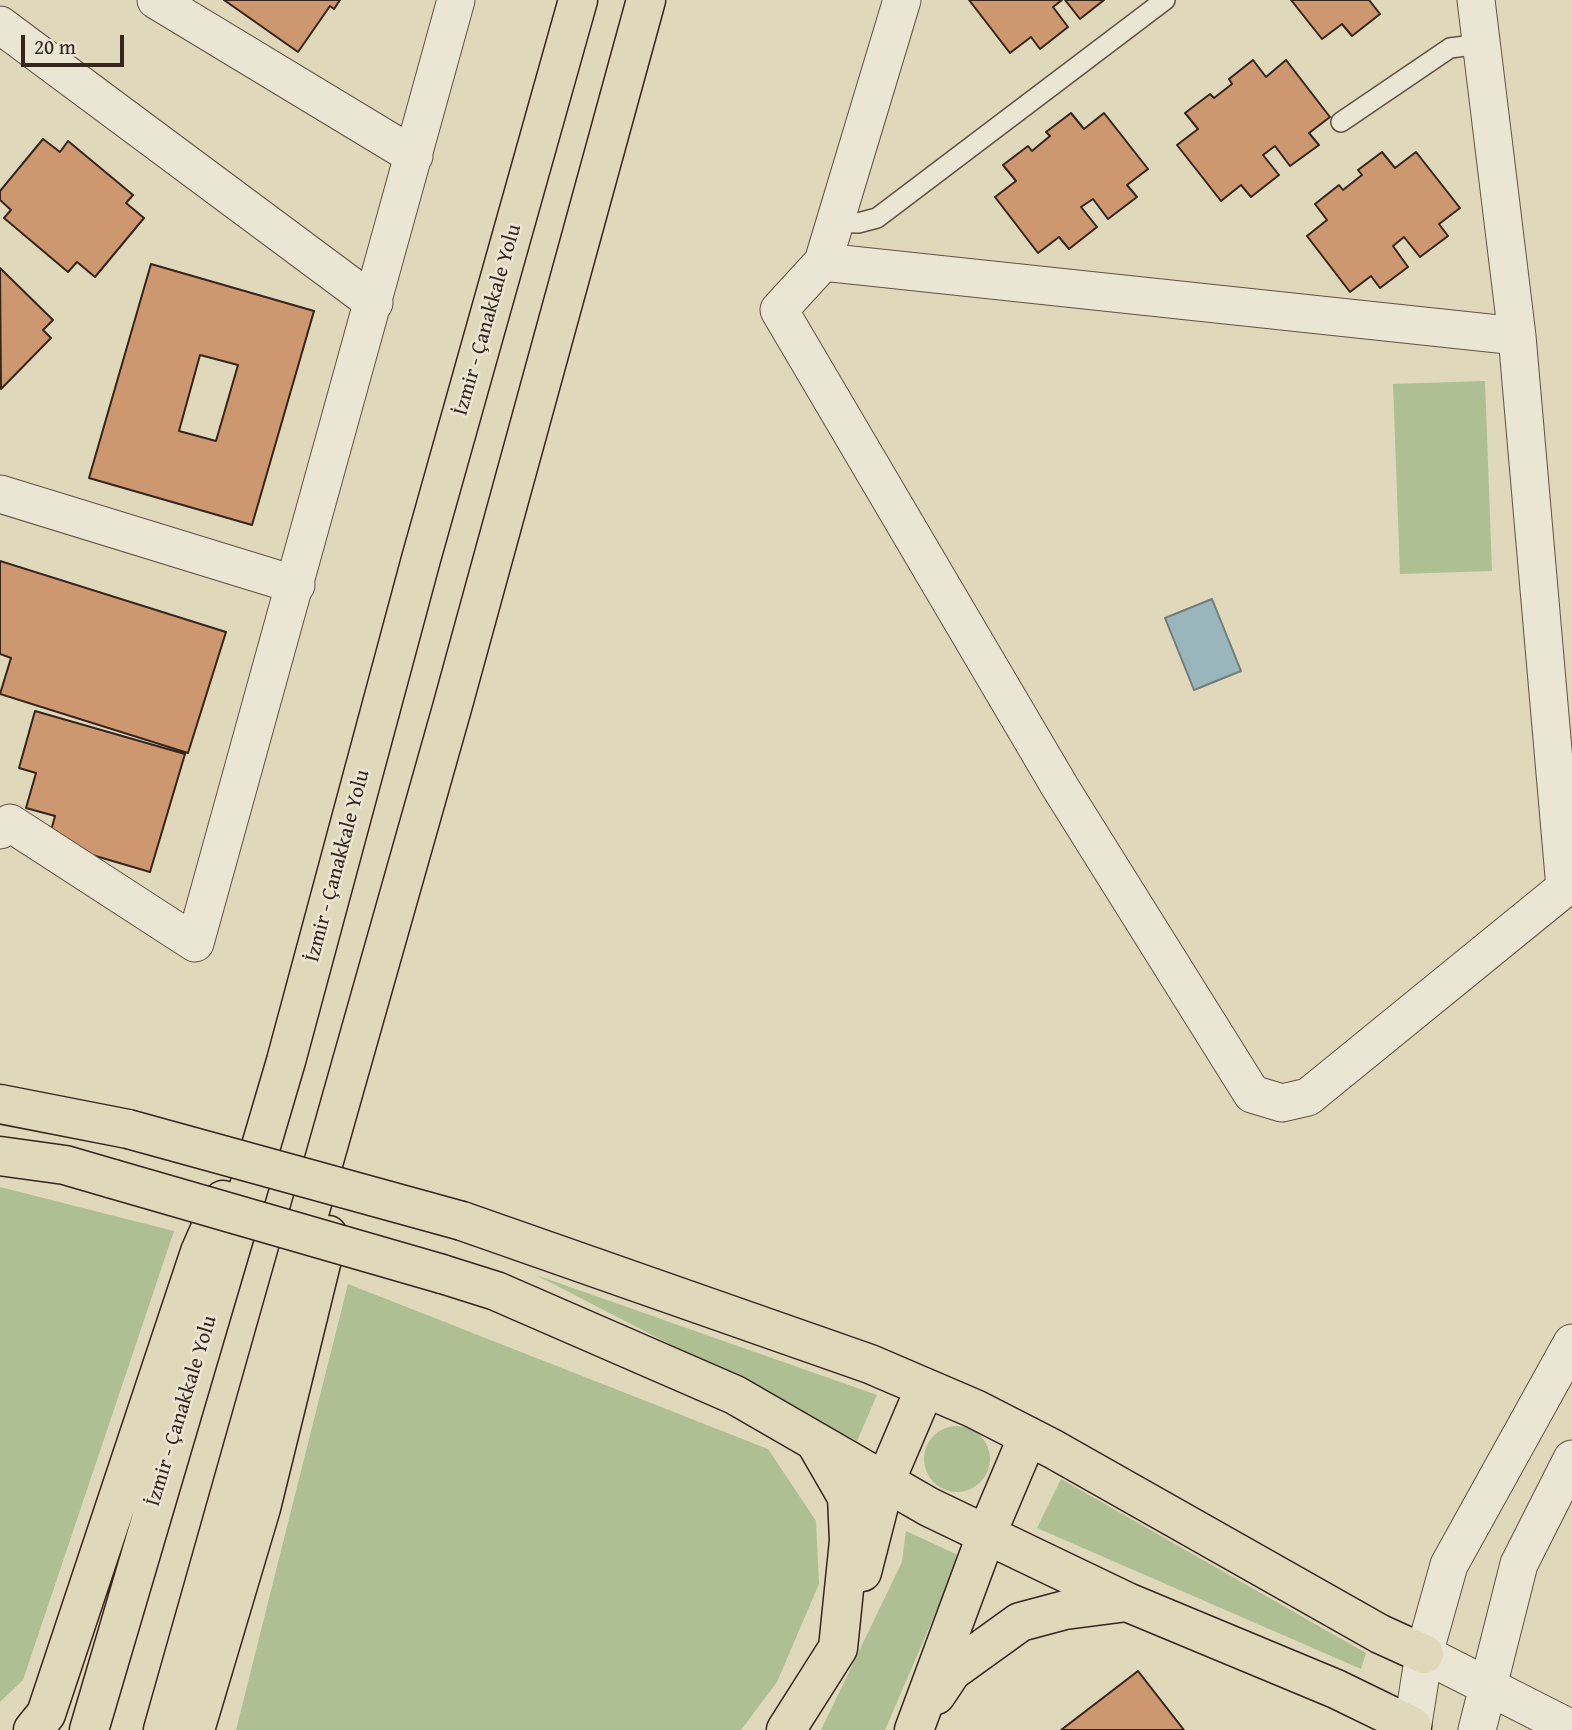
<!DOCTYPE html>
<html>
<head>
<meta charset="utf-8">
<style>
	body { margin:0 }
	#map { position:relative; width:1572px; height:1730px; overflow:hidden; background:#e0d8bb; font-family:"Gentium Book Plus",serif }
	canvas { display:block }
	.scale { position:absolute; left:21px; top:35px; width:103px; height:32px; box-sizing:border-box; border:4px solid #35251d; border-top:0; padding-left:9px; font-size:21px; line-height:24px; white-space:nowrap; color:#35251d; -webkit-text-stroke:5px #ebe6d3; paint-order:stroke }
</style>
</head>
<body>
<div id="map">
<canvas width="1572" height="1730"></canvas>
<div class="scale">20 m</div>
</div>
<script>
const g = document.querySelector('canvas').getContext('2d');
g.lineJoin = 'round';
function fillPath(path, color) { g.fillStyle = color; g.fill(path, 'evenodd'); }
const poly = rows => new Path2D(rows.map(r => 'M' + r).join(''));
function strokePath(path, color, width, dash) { g.strokeStyle = color; g.lineWidth = width; g.lineCap = dash ? 'butt' : 'round'; g.setLineDash(dash || []); g.stroke(path); }
function drawText(font, color, halo, rows, align = 'center') {
  g.font = font + ' "Gentium Book Plus",serif'; g.lineWidth = 5; g.setLineDash([]); g.textBaseline = 'middle'; g.strokeStyle = halo; g.fillStyle = color; for (const [text, x, y, turn = 0] of rows) {
    g.save(); g.translate(x, y); g.rotate((+turn || 0) * Math.PI / 180); g.textAlign = isNaN(turn) ? turn : align; if (halo) g.strokeText(text, 0, 0); g.fillText(text, 0, 0); g.restore();
  }
}
const green = poly([
	[1485,381,1492,571,1400,574,1393,384],
	[0,1187,174,1231,23,1680,0,1702],
	[536,1275,877,1395,857,1441],
	[348,1284,768,1449,816,1521,819,1584,777,1682,741,1730,236,1730],
	'924 1459a33 33 0 1 1 66 0a33 33 0 1 1-66 0Z',
	[1061,1479,1366,1653,1361,1669,1037,1528],
	[906,1531,960,1556,885,1730,821,1730,902,1562]
]);
const water = poly([
	[1212,599,1241,671,1194,690,1165,618,1212,599]
]);
const building = poly([
	[224,0,340,0,334,9,330,6,298,52,224,0],
	[969,0,1062,0,1053,7,1068,27,1040,49,1031,37,1010,53,969,0],
	[1065,0,1104,0,1080,19,1065,0],
	[1291,0,1369,0,1380,14,1352,36,1342,24,1322,39,1291,0],
	[1253,60,1266,77,1286,60,1330,117,1309,133,1319,145,1290,166,1275,146,1263,155,1279,175,1251,197,1241,185,1221,201,1177,145,1198,129,1185,113,1210,94,1214,98,1232,84,1229,79,1253,60],
	[1071,113,1084,129,1104,113,1148,169,1127,185,1137,197,1108,219,1093,199,1081,207,1097,227,1069,249,1059,237,1038,253,995,197,1016,181,1003,165,1028,146,1032,151,1050,136,1046,132,1071,113],
	[43,139,60,152,68,141,133,195,126,203,144,218,95,277,77,262,68,272,4,218,11,210,0,200,0,191,43,139],
	[1382,152,1395,168,1416,152,1460,208,1439,224,1448,236,1420,257,1404,237,1393,246,1408,267,1380,288,1371,276,1350,292,1307,236,1327,220,1315,204,1339,185,1343,190,1362,175,1358,170,1382,152],
	[151,264,314,311,252,525,89,478,151,264],
	[200,355,238,365,216,441,179,431,200,355],
	[0,268,53,320,43,330,51,338,1,389,0,268],
	[0,561,226,632,188,753,0,694,11,658,0,654,0,561],
	[35,711,185,754,150,872,48,842,55,816,26,808,36,773,19,768,35,711],
	[1138,1671,1184,1730,1061,1730,1138,1671]
]);
const lane = poly([
	[1341,122,1450,48,1481,44],
	[835,222,858,223,877,218,1165,0]
]);
const street = poly([
	[156,0,414,156],
	[902,0,823,262,779,310,1060,787,1252,1094,1282,1103,1308,1097,1572,882],
	[1476,0,1517,336,1565,888],
	[0,25,374,303],
	[823,262,1517,336],
	[0,494,296,585],
	[0,830,10,823,195,943,456,0],
	[1424,1654,1572,1729],
	[1412,1730,1424,1654,1449,1565,1572,1343],
	[1477,1730,1519,1564,1572,1459]
]);
const highway = poly([
	[0,1104,128,1129],
	[0,1156,65,1165,113,1179],
	[462,1221,870,1364,975,1409,1053,1449,1380,1634,1424,1654],
	[442,1274,496,1291,735,1395,929,1507,1127,1602,1336,1689,1412,1726],
	[862,1572,885,1482,925,1388],
	[936,1695,952,1671,1020,1622,1065,1610,1127,1602],
	[33,1730,46,1714,200,1252,223,1200],
	[89,1730,286,1061,421,559,578,0],
	[163,1730,452,708,646,0],
	[195,1730,261,1508,328,1235],
	[786,1730,838,1648,849,1541,847,1497,817,1445],
	[914,1730,987,1533,1028,1436]
]);
const highwayBridge = poly([
	[128,1129,462,1221],
	[113,1179,442,1274]
]);
const streetNames = [
	["İzmir - Çanakkale Yolu",488,320,-74],
	["İzmir - Çanakkale Yolu",338,866,-75],
	["İzmir - Çanakkale Yolu",182,1411,-73]
];
fillPath(green, '#aebf93');
fillPath(water, '#9ab6bc');
strokePath(water, '#727c7c', 2);
fillPath(building, '#cd9770');
strokePath(building, '#35251d', 2);
strokePath(lane, '#605244', 22);
strokePath(street, '#605244', 39);
strokePath(highway, '#35251d', 41);
strokePath(lane, '#ebe6d3', 19);
strokePath(street, '#ebe6d3', 37);
strokePath(highway, '#e0d8bb', 38);
strokePath(highwayBridge, '#35251d', 41, []);
strokePath(highwayBridge, '#e0d8bb', 38);
drawText('21px', '#35251d', '#ebe6d3', streetNames);
</script>
</body>
</html>
